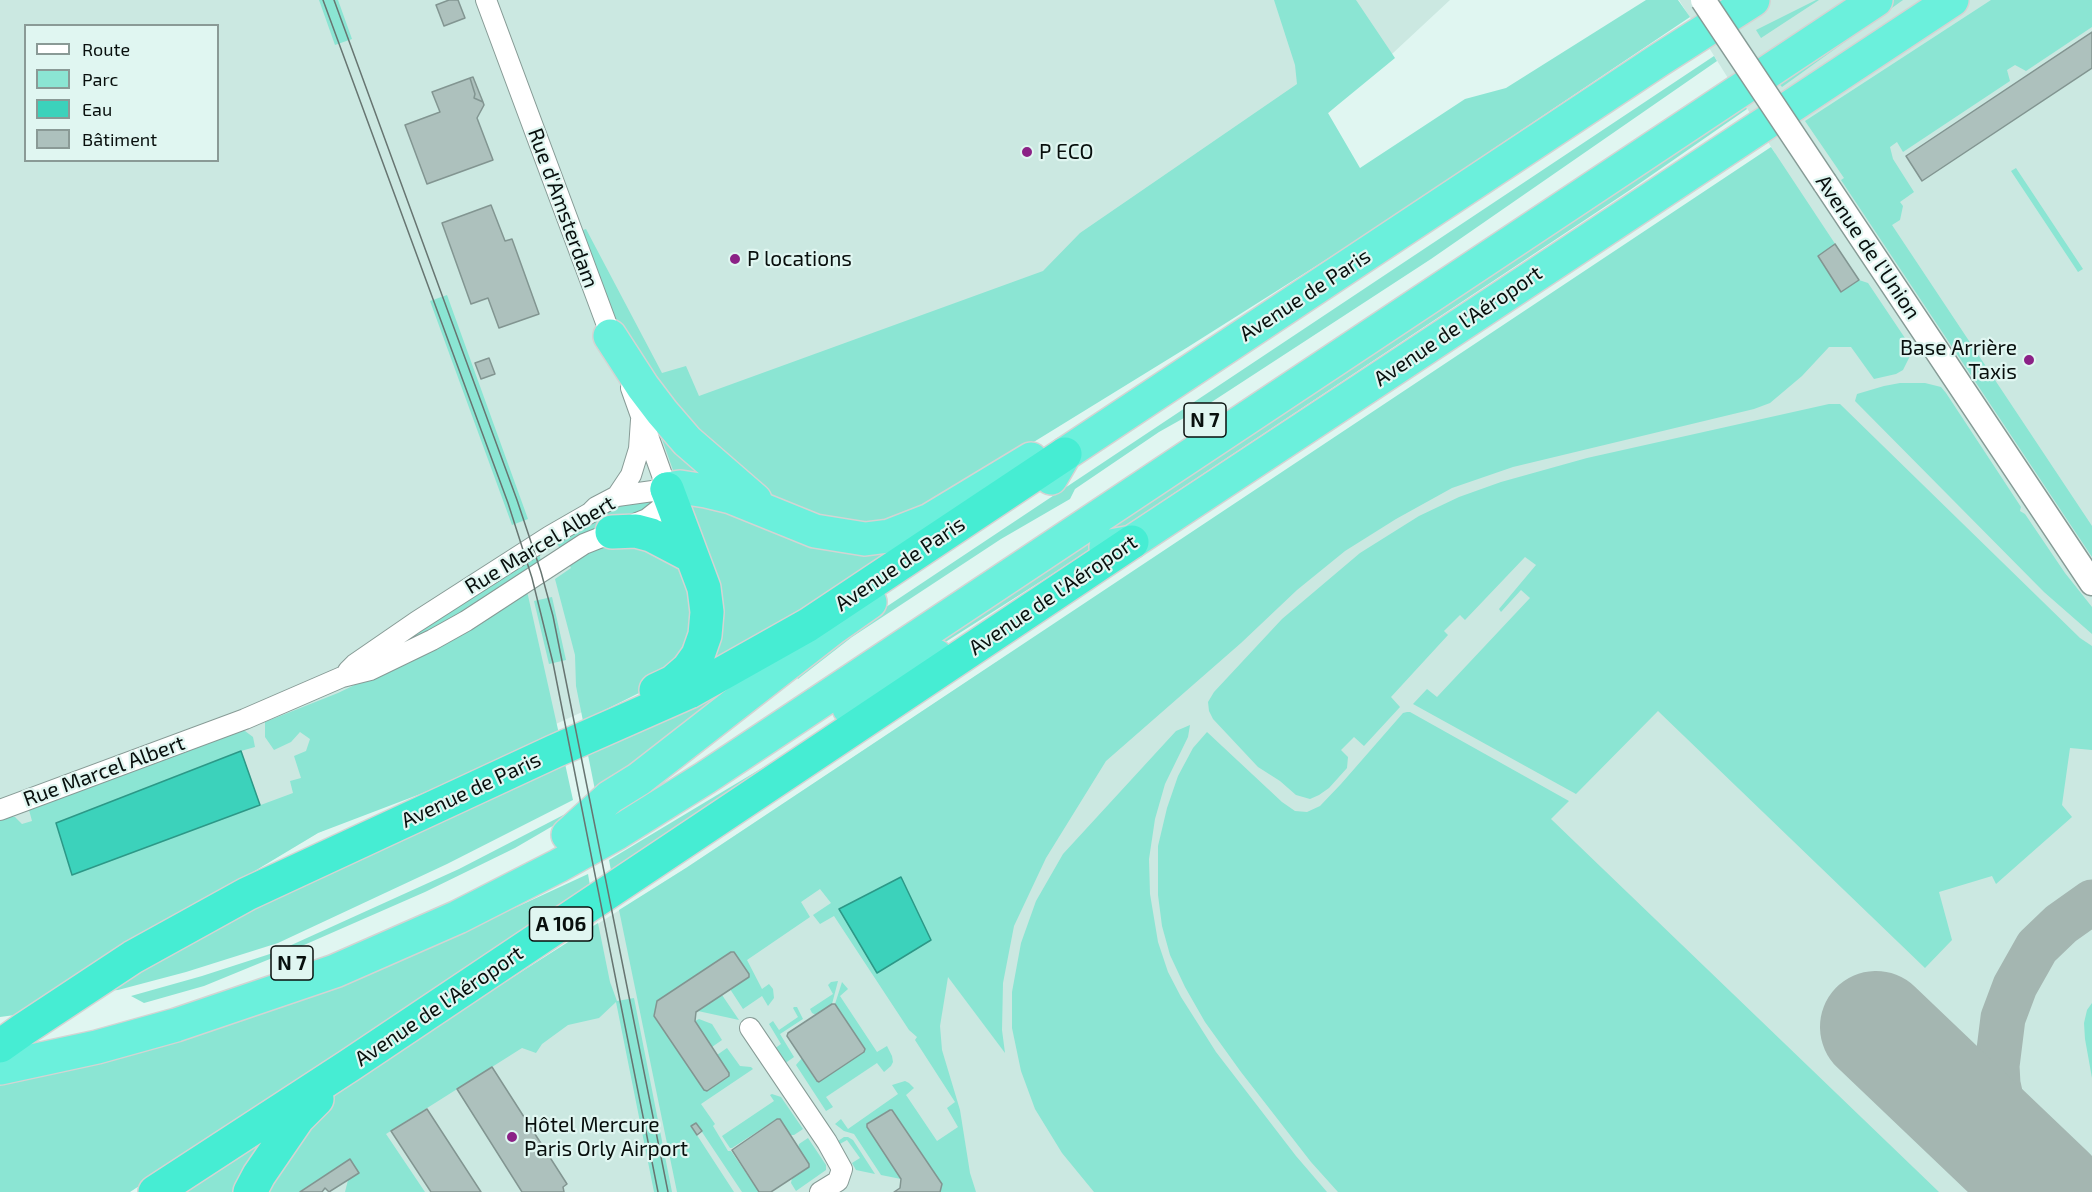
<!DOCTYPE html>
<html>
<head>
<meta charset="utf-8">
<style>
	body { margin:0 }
	#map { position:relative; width:2092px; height:1192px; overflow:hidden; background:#e0f6f1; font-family:"Exo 2",sans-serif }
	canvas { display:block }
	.legend { position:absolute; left:24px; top:24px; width:195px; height:138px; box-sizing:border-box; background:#e0f6f1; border:2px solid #8a9a96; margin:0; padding:8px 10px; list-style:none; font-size:18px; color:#080f0d }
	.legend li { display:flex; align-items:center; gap:12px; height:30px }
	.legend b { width:30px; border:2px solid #8a9a96 }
</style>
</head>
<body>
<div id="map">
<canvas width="2092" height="1192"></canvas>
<ul class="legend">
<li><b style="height:8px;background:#fff"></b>Route</li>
<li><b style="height:16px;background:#8be5d3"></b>Parc</li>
<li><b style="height:16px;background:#3cd2bb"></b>Eau</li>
<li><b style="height:16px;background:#adc1bd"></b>Bâtiment</li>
</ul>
</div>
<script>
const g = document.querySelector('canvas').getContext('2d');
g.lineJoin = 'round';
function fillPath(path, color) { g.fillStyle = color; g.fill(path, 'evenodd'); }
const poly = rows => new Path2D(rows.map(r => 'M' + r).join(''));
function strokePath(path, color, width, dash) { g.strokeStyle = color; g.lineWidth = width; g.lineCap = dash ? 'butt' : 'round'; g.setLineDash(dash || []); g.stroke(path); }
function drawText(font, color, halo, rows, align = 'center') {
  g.font = font + ' "Exo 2",sans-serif'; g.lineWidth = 4.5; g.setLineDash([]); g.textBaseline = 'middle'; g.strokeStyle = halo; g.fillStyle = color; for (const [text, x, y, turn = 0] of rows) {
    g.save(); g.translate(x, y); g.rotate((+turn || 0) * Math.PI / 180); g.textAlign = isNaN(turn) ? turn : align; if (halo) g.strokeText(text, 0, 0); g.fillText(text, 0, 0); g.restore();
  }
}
const built = poly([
	[0,0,1450,0,1035,386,676,669,318,833,34,1002,0,1004],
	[26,26,218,26,218,160,26,160],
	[1679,0,2092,0,2092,1192,253,1192,356,1077,686,868,989,667,1775,153]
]);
const green = poly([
	[319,0,338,0,352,39,335,45],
	[1274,0,1356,0,1395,58,1328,113,1360,168,1465,99,1506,88,1646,0,1678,0,1690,17,1362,237,1188,347,946,496,872,527,807,516,738,478,635,361,608,302,580,231,586,229,662,373,686,366,699,396,1043,271,1080,233,1297,84,1295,65],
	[1816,0,1819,0,1761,38,1756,30],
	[1893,0,1903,0,1782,87,1775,79],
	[1991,0,2092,0,2092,27,2026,71,2015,65,2007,70,2010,81,1903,152,1897,142,1890,147,1893,159,1914,192,1900,202,1903,206,1900,220,1892,225,2092,526,2092,557,1841,180,1844,178,1805,121],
	[1714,56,1717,61,1431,259,1207,405,1159,432,1075,489,1070,499,1001,539,852,637,798,679,790,669,871,617],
	[1742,100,1747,109,1630,190,1057,571,881,683,999,596],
	[1771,147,1859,280,1868,283,1913,350,1903,370,1896,374,1874,379,1851,347,1829,347,1802,376,1770,403,1754,409,1513,467,1452,488,1396,519,1345,551,1297,590,1241,643,1106,761,1046,858,1014,926,1003,983,1002,1030,1005,1053,948,977,940,1026,942,1050,960,1110,970,1173,976,1192,940,1192,942,1184,892,1110,889,1110,867,1124,867,1127,901,1179,881,1175,854,1134,844,1131,835,1124,841,1119,848,1129,898,1094,892,1085,905,1081,909,1083,914,1088,906,1095,937,1141,958,1127,947,1108,955,1102,915,1040,917,1037,909,1030,834,916,820,924,813,915,831,903,820,889,801,902,810,917,747,960,762,989,769,984,773,989,774,998,768,1006,762,996,743,1009,730,989,748,977,749,974,734,952,732,952,657,1001,654,1016,704,1090,707,1091,729,1076,729,1073,717,1055,727,1048,740,1066,751,1067,753,1069,701,1104,715,1124,713,1126,728,1151,731,1151,759,1192,742,1192,696,1123,691,1126,734,1192,677,1192,619,910,686,868],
	[2016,168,2083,269,2078,272,2011,171],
	[447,295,528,519,512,525,430,301],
	[1900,383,1925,383,1941,387,1946,393,2021,507,2020,511,2025,514,2065,573,2092,607,2092,634,2044,592,1855,401,1857,394,1884,386],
	[1829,404,1840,404,2080,638,2092,646,2092,750,2070,748,2062,805,2072,817,1996,884,1992,876,1939,892,1952,940,1925,968,1658,711,1576,794,1413,704,1427,689,1437,697,1530,598,1521,590,1501,612,1499,609,1536,565,1525,557,1465,620,1460,615,1444,631,1448,635,1391,697,1400,707,1364,746,1354,737,1341,750,1348,757,1347,768,1329,788,1319,795,1310,799,1296,795,1280,781,1258,767,1213,719,1209,711,1208,702,1214,692,1282,619,1360,553,1419,516,1459,497,1501,482,1587,458],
	[653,414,723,481,678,474,673,470],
	[686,496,913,545,684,684,701,662],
	[652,498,657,503,561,553,556,539,614,507],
	[611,538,681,558,699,636,643,691,583,721,576,686,575,655,555,579,571,568,567,561],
	[538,549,542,565,482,605,380,655],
	[527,591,559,734,423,793,318,833,15,1015,0,1017,0,821,9,817,15,817,22,824,32,821,29,810,239,731,245,731,253,737,255,747,241,751,72,875,293,793,290,781,301,778,294,756,306,751,310,739,300,732,291,742,274,750,265,737,265,722,338,693,431,648],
	[552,597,566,660,549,664,534,601],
	[747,672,753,681,597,800,587,750],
	[1407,712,1410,712,1569,801,1551,819,1939,1192,1338,1192,1311,1162,1241,1072,1205,1022,1185,987,1170,955,1162,926,1158,895,1158,846,1167,808,1178,776,1193,748,1207,732,1282,802,1295,811,1307,812,1320,806,1341,784,1403,713],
	[1190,725,1188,737,1165,784,1155,819,1149,859,1150,894,1158,942,1168,972,1181,997,1216,1052,1296,1156,1327,1192,1094,1192,1062,1153,1035,1109,1021,1071,1012,1028,1012,992,1021,943,1036,901,1063,854,1176,731],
	[819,740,612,876,609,860,782,756],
	[564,759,573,800,447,864,278,943,186,972,118,990,106,991,256,902],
	[575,809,575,813,515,848,425,892,304,945,204,986,144,1003,131,996,202,976,276,952,459,869],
	[588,874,591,891,130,1192,0,1192,0,1079,407,953,521,905],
	[598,923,610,982,617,1001,634,998,672,1192,654,1192,616,1002,599,1018,568,1025,542,1044,536,1053,522,1048,386,1134,425,1192,345,1192,348,1180,359,1173,350,1159,300,1192,253,1192,328,1102,356,1077],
	[838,981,832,1004,816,1015,812,1013,810,1009,833,994,828,985,831,982],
	[842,982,848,989,840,996,877,1052,887,1046,892,1056,893,1062,891,1066,884,1072,877,1063,826,1097,833,1107,826,1111,796,1065,802,1058,816,1081,819,1081,864,1052,865,1049,835,1004],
	[722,995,739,1020,698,1011],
	[2092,1003,2092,1078,2085,1039,2084,1023,2087,1010],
	[794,1007,797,1007,803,1019,780,1034,794,1057,784,1064,774,1049,781,1044,769,1024,773,1021,779,1030,798,1017,793,1008],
	[699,1019,712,1024,722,1040,712,1047,695,1021],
	[772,1094,781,1097,803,1129,794,1135,790,1135,780,1119,777,1119,732,1148,730,1148,722,1136,774,1101,770,1095],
	[297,1109,243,1172,232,1192,185,1192],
	[844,1137,848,1137,853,1140,875,1174,856,1170,852,1163,860,1158,847,1140,838,1145,835,1143],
	[808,1138,826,1165,826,1170,796,1191,791,1183,792,1178,809,1167,809,1164,798,1148,799,1144]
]);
const water = poly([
	[241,751,260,805,72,875,56,823,241,751],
	[901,877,931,940,877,973,839,909,901,877]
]);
const taxiway = poly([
	[2051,1192,2029,1167,2020,1153,2006,1121,1998,1084,1997,1066,2003,1018,2015,986,2037,947,2061,924,2092,902]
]);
const runway = poly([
	[1876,1027,2049,1192]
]);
const building = poly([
	[449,0,458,0,465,18,444,26,436,5,449,0],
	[2092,32,2092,68,1922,181,1906,156,2092,32],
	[473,77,483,102,474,98,475,94,470,78,473,77],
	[470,78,475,94,474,98,483,102,484,105,477,118,493,160,427,184,405,125,440,112,432,92,470,78],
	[491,205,505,241,512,239,539,314,499,328,488,298,471,304,442,223,491,205],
	[1835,244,1859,280,1841,292,1818,256,1835,244],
	[489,358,495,374,481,379,475,363,489,358],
	[731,952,734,952,749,974,749,977,696,1012,695,1021,729,1073,729,1076,707,1091,704,1090,654,1016,657,1001,731,952],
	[832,1004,835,1004,865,1049,864,1052,819,1082,817,1081,787,1036,788,1033,832,1004],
	[492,1067,567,1184,563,1187,564,1192,522,1192,457,1089,492,1067],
	[427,1109,481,1192,431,1192,391,1131,427,1109],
	[890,1110,892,1110,942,1184,940,1192,894,1192,900,1188,901,1179,867,1127,867,1124,890,1110],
	[777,1119,780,1119,809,1164,809,1167,771,1192,759,1192,732,1150,777,1119],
	[696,1123,702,1131,697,1135,691,1126,696,1123],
	[350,1159,359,1173,329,1192,325,1188,322,1192,300,1192,350,1159]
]);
const minor = poly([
	[486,0,614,344],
	[617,496,631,475,639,449,641,420],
	[348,671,355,664,416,622,550,536,590,513,596,507,617,496,667,489],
	[0,810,245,719,342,677,370,670,432,640,466,621,584,544,647,519,661,508,665,503,667,489,631,388],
	[750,1028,827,1142,842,1169,838,1181,820,1192]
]);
const tertiary = poly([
	[1825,183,2092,583]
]);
const trunk = poly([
	[610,336,643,387,662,412,687,441,755,500],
	[1051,478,1065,454,1659,60,1753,0],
	[667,489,680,487,706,491,731,497,815,531,865,539,889,536,930,520,1031,459],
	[1106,547,1132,542,1952,0],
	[849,708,936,656],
	[568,835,610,797,639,779,833,628,870,602],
	[0,1068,97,1047,176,1025,335,971,458,917,558,866,617,833,705,778,1876,0]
]);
const motorway = poly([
	[612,532,636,531,651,535,691,556],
	[656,690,673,682,688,669,698,655,705,635,707,612,704,588,667,489],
	[0,1046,24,1029,133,957,247,894,555,751,689,692,808,625,1065,454],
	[155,1192,350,1065,1132,542],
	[250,1192,259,1175,298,1118,317,1099]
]);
const tram = poly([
	[323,0,508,503,532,578,553,663,658,1192],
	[334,0,517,500,541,572,553,616,668,1192]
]);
const tertiaryBridge = poly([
	[1703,0,1825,183]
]);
const markers = [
	[1027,152,6,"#8b2186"],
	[735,259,6,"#8b2186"],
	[2029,360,6,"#8b2186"],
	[512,1137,6,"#8b2186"]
];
const shields = [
	[1205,420,42],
	[561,924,63],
	[292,963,42]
];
const shieldNames = [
	["N 7",1205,420],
	["A 106",561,924],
	["N 7",292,963]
];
const poiNames = [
	["P ECO",1039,152],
	["P locations",747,259],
	["Base Arrière",2017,348,"right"],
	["Taxis",2017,372,"right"],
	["Hôtel Mercure",524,1125],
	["Paris Orly Airport",524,1149]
];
const streetNames = [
	["Rue d'Amsterdam",563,208,70],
	["Avenue de l'Union",1868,247,56],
	["Avenue de Paris",1305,295,-33],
	["Avenue de l'Aéroport",1458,326,-34],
	["Rue Marcel Albert",540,545,-31],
	["Avenue de Paris",900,564,-34],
	["Avenue de l'Aéroport",1053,595,-34],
	["Rue Marcel Albert",104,771,-20],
	["Avenue de Paris",471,790,-25],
	["Avenue de l'Aéroport",439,1006,-34]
];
fillPath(built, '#cbe8e1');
fillPath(green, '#8be5d3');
fillPath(water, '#3cd2bb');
strokePath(water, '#2c9887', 1.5);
strokePath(taxiway, '#a4b6b1', 45);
strokePath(runway, '#a4b6b1', 112);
fillPath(building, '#adc1bd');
strokePath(building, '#829591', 1.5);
strokePath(minor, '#879b96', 22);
strokePath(tertiary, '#879b96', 27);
strokePath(trunk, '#d3d4d3', 36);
strokePath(motorway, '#d3d4d3', 36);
strokePath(minor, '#fff', 20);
strokePath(tertiary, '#fff', 24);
strokePath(trunk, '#6bf0dc', 33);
strokePath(motorway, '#46edd3', 33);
strokePath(tram, '#677571', 1.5);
strokePath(tertiaryBridge, '#879b96', 27, []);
strokePath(tertiaryBridge, '#fff', 24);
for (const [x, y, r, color] of markers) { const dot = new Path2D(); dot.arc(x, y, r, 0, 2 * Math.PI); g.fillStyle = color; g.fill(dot); strokePath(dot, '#e0f6f1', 2); }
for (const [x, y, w] of shields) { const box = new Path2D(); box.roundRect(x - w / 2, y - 17, w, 34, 4.5); g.fillStyle = '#e0f6f1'; g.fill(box); strokePath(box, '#080f0d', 1.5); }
drawText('bold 20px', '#080f0d', null, shieldNames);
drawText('21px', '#080f0d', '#e0f6f1', poiNames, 'left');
drawText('21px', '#080f0d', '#e0f6f1', streetNames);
</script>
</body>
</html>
